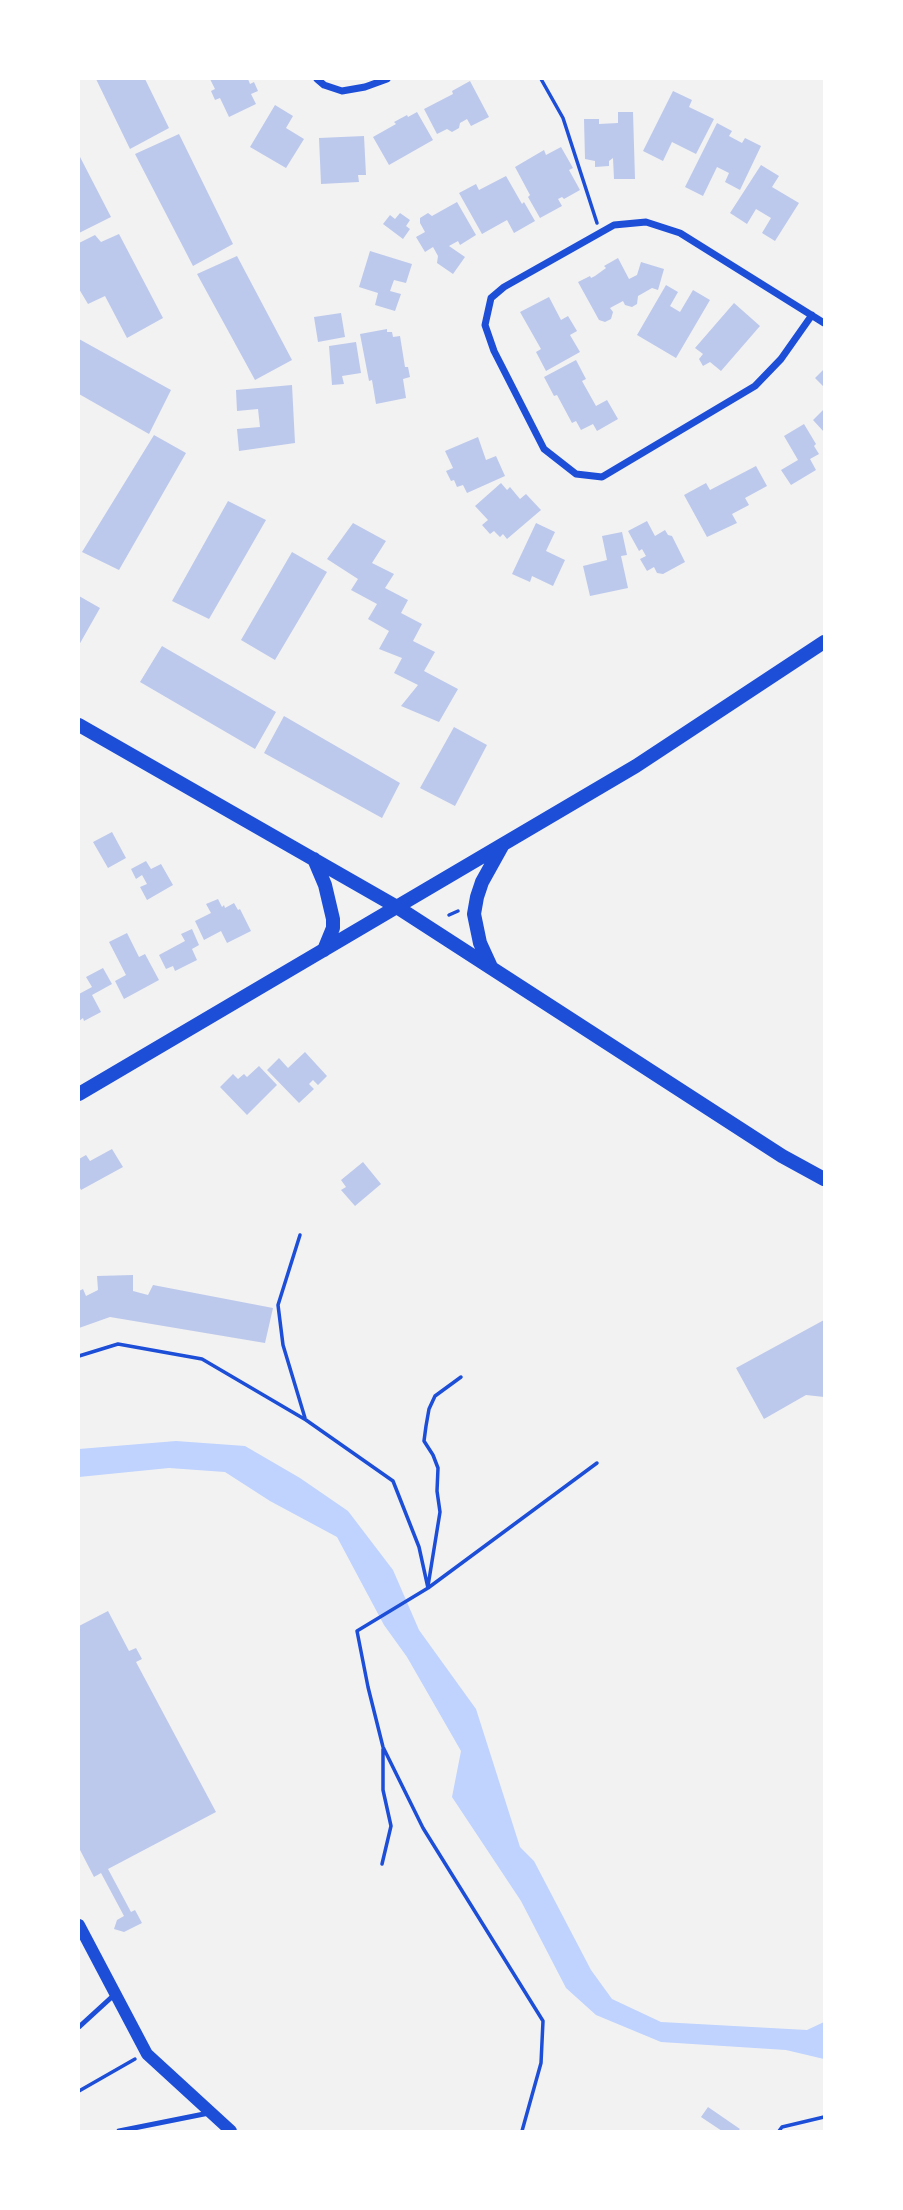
<!DOCTYPE html>
<html>
<head>
<meta charset="utf-8">
<style>
	body { margin:0 }
	#map { position:relative; width:903px; height:2210px; overflow:hidden; background:#f2f2f2; font-family:"Roboto Condensed",sans-serif }
	canvas { display:block }
	.frame { position:absolute; inset:0; border:80px solid #fff; pointer-events:none }
</style>
</head>
<body>
<div id="map">
<canvas width="903" height="2210"></canvas>
<div class="frame"></div>
</div>
<script>
const g = document.querySelector('canvas').getContext('2d');
g.lineJoin = 'round';
function fillPath(path, color) { g.fillStyle = color; g.fill(path, 'evenodd'); }
const poly = rows => new Path2D(rows.map(r => 'M' + r).join(''));
function strokePath(path, color, width, dash) { g.strokeStyle = color; g.lineWidth = width; g.lineCap = dash ? 'butt' : 'round'; g.setLineDash(dash || []); g.stroke(path); }
const water = poly([
	[176,1441,245,1446,300,1478,348,1511,393,1570,419,1630,476,1709,520,1847,534,1861,591,1970,612,1999,661,2022,807,2030,824,2022,824,2059,786,2050,661,2042,596,2015,566,1988,521,1901,452,1797,461,1751,407,1657,384,1625,337,1537,270,1501,225,1472,169,1468,79,1477,79,1449]
]);
const building = poly([
	[96,79,145,79,169,128,130,149],
	[210,79,248,79,250,84,254,82,258,91,251,94,256,104,229,117,220,98,215,100,211,91,215,89],
	[470,81,489,117,471,126,467,119,460,123,459,128,452,132,447,129,437,134,424,109,453,94,452,91],
	[673,91,692,100,689,107,714,119,696,154,672,142,663,161,643,151],
	[275,105,293,116,286,128,304,139,286,168,250,147],
	[417,112,433,140,389,165,373,137,396,124,394,122,407,115,408,117],
	[618,112,633,112,635,179,614,179,613,158,609,161,609,166,595,167,595,161,585,159,584,119,599,119,599,124,618,123],
	[717,123,732,131,729,136,742,143,745,138,761,146,740,190,725,182,729,173,717,167,703,196,685,187],
	[179,134,233,244,193,266,135,154],
	[364,136,366,175,358,175,359,182,321,184,319,138],
	[561,147,573,168,569,170,580,190,564,199,562,197,558,199,562,206,540,218,528,197,530,195,515,167,544,150,546,155],
	[79,155,111,217,79,233],
	[761,165,779,176,772,187,799,203,775,241,762,233,771,218,756,209,747,224,730,213],
	[506,176,522,204,524,202,535,221,514,233,507,220,482,234,459,193,476,184,479,190],
	[457,202,476,235,460,245,458,241,449,246,465,257,453,274,437,263,438,256,433,247,425,252,416,237,425,232,420,223,420,218,428,213,432,216],
	[400,213,410,220,406,226,410,229,403,239,383,224,390,215,395,219],
	[119,234,163,318,127,338,105,296,88,304,79,289,79,243,95,235,101,242],
	[370,251,412,264,406,283,394,280,390,291,401,294,395,311,375,305,378,293,359,287],
	[237,256,292,360,255,380,197,274],
	[618,258,629,279,637,275,641,262,664,269,658,290,652,288,638,296,637,304,632,307,625,305,623,301,610,308,613,312,611,319,605,322,599,320,578,282,590,276,591,278,595,276,606,268,604,266],
	[666,285,678,292,670,306,680,312,693,290,710,300,676,358,637,335],
	[549,297,561,320,568,316,577,331,570,335,580,352,546,371,536,352,541,349,520,312],
	[734,303,760,326,721,371,710,362,703,366,699,359,703,354,695,348],
	[341,313,345,337,318,342,314,317],
	[387,329,387,332,392,332,393,337,400,336,405,367,408,367,410,377,403,379,406,398,376,404,372,380,369,381,360,334],
	[79,339,171,390,149,434,79,394],
	[356,342,361,373,342,376,344,384,332,385,329,346],
	[576,360,586,379,582,381,596,406,607,400,618,419,597,431,593,424,581,430,576,421,572,423,557,395,554,396,544,377],
	[824,369,824,387,815,378],
	[292,385,295,443,239,451,237,429,260,427,258,409,237,411,236,390],
	[824,409,824,432,813,420],
	[804,424,816,444,814,446,819,454,810,459,816,470,791,485,781,470,798,460,784,436],
	[154,435,186,453,119,570,82,552],
	[478,437,486,460,496,456,505,476,467,493,463,485,457,487,454,480,451,481,446,471,453,468,445,451],
	[756,466,767,486,745,498,749,505,732,514,737,523,707,537,684,495,706,483,710,490],
	[501,483,507,490,510,487,520,499,526,494,541,510,507,539,503,534,500,537,494,531,490,534,482,525,488,520,475,506],
	[228,501,266,520,209,619,172,601],
	[647,521,655,536,665,530,668,535,672,536,685,562,663,574,657,573,654,567,647,571,640,559,646,556,642,549,639,551,628,531],
	[353,523,386,541,372,563,394,574,385,588,408,600,401,613,422,624,413,641,435,652,424,671,458,689,439,722,401,706,418,685,394,673,402,658,379,649,389,631,368,619,377,604,351,590,358,579,327,559],
	[536,523,555,532,546,551,565,560,553,586,532,576,530,582,512,574],
	[622,532,627,555,621,556,628,588,590,596,583,566,607,560,602,536],
	[292,552,327,572,275,660,241,640],
	[79,596,100,608,79,645],
	[162,646,276,712,255,749,140,682],
	[284,716,400,783,382,818,264,753],
	[454,727,487,745,455,806,420,788],
	[112,832,126,858,108,868,93,842],
	[146,861,151,869,161,864,173,885,147,900,140,887,147,884,142,875,136,879,131,869],
	[218,899,222,907,224,905,225,908,234,903,238,910,240,909,251,931,227,943,221,931,204,940,195,921,211,913,206,904],
	[192,929,199,945,192,949,197,960,175,971,173,966,166,969,159,955,185,941,181,934],
	[127,933,139,957,145,954,159,980,124,999,115,981,126,975,109,942],
	[103,968,112,984,92,995,101,1012,84,1021,83,1018,79,1021,79,994,92,987,86,977],
	[305,1052,327,1076,318,1085,313,1080,309,1084,314,1089,299,1103,267,1070,279,1058,288,1068],
	[259,1066,277,1085,247,1115,220,1087,233,1074,238,1079,244,1074,247,1077],
	[112,1149,123,1167,81,1190,79,1186,79,1159,86,1155,90,1161],
	[363,1162,381,1184,355,1206,341,1190,346,1187,341,1180],
	[133,1275,133,1291,148,1295,153,1285,273,1308,265,1343,110,1317,79,1328,79,1291,83,1289,86,1296,98,1290,97,1276],
	[824,1320,824,1397,806,1395,764,1419,736,1368],
	[108,1611,129,1651,136,1648,142,1659,136,1662,216,1812,108,1869,131,1912,135,1910,142,1923,124,1932,114,1929,117,1920,124,1916,101,1873,94,1877,79,1848,79,1626],
	[708,2107,740,2129,738,2131,722,2131,701,2117]
]);
const path = poly([
	[541,79,563,118,597,223],
	[449,915,458,911],
	[300,1235,278,1305,283,1345,305,1418],
	[79,1356,118,1344,202,1359,306,1420,393,1481,419,1547,428,1588],
	[428,1586,440,1512,437,1491,438,1468,433,1455,424,1441,426,1426,429,1409,435,1396,461,1377],
	[382,1864,391,1826,383,1790,383,1749],
	[79,2091,135,2059],
	[522,2131,541,2063,543,2021,423,1828,383,1747,368,1687,357,1631,428,1588,597,1463],
	[779,2131,782,2127,824,2117]
]);
const service = poly([
	[79,2027,114,1995],
	[119,2131,209,2113]
]);
const minor = poly([
	[317,79,324,85,342,91,365,87,387,79],
	[812,315,781,359,755,386,602,477,576,474,544,449,494,351,485,325,491,298,504,287,614,225,646,222,680,233,824,323]
]);
const tertiary = poly([
	[79,1925,147,2054,231,2131]
]);
const secondary = poly([
	[79,725,397,907,782,1156,824,1179],
	[314,859,325,885,333,919,333,928,324,950],
	[491,967,480,943,474,914,477,897,482,882,502,846],
	[79,1094,636,766,824,642]
]);
fillPath(water, '#bfd3fe');
fillPath(building, '#bdc9ec');
strokePath(path, '#1d4ed8', 3.5);
strokePath(service, '#1d4ed8', 5);
strokePath(minor, '#1d4ed8', 7);
strokePath(tertiary, '#1d4ed8', 12);
strokePath(secondary, '#1d4ed8', 14);
</script>
</body>
</html>
